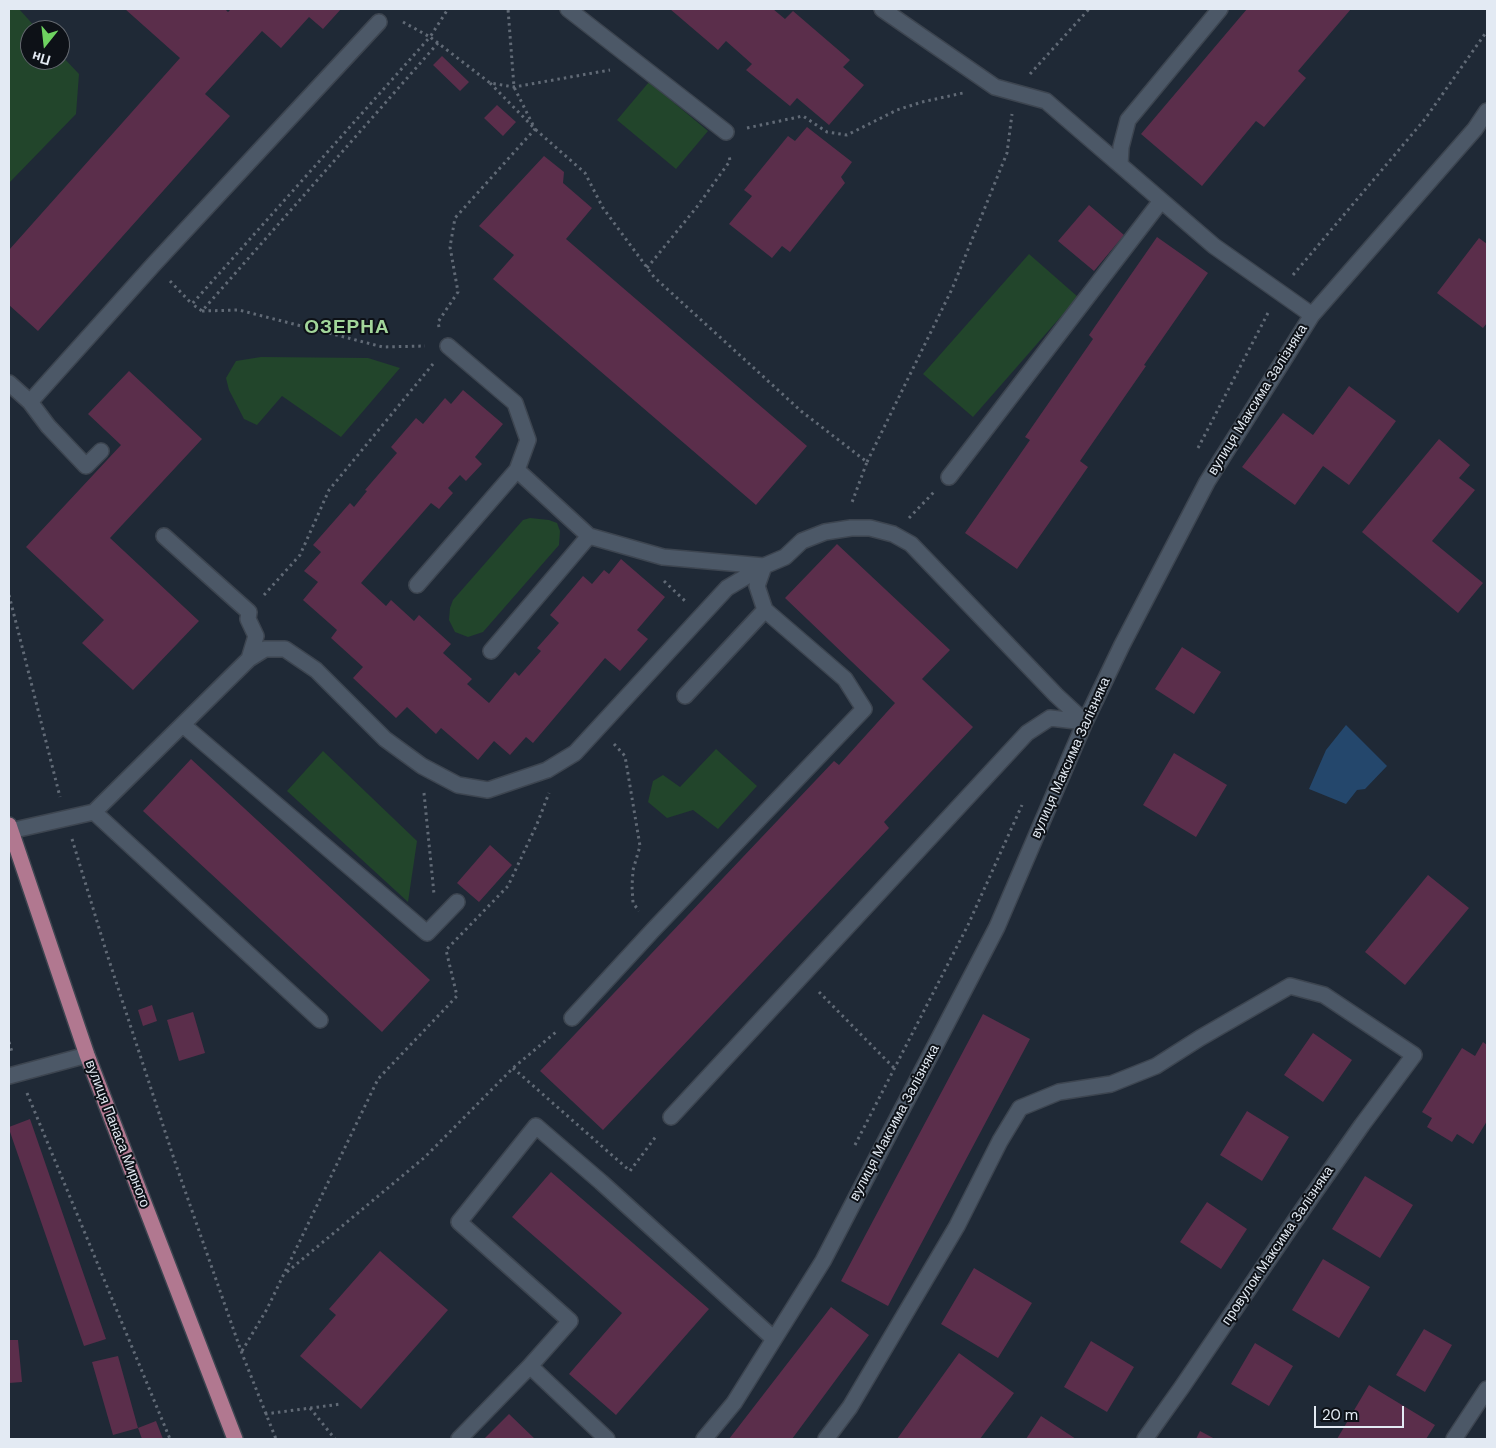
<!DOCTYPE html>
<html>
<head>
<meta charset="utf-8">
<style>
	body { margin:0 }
	#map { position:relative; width:1496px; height:1448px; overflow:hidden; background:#1f2936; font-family:"DM Sans",sans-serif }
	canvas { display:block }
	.frame { position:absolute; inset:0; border:10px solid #e3eaf3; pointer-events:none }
	.north { position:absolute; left:20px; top:20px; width:50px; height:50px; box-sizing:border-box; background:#0d1117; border:1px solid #63686f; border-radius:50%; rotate:196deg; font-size:14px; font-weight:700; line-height:20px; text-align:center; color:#e3eaf3 }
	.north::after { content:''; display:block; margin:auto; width:18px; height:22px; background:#6ed360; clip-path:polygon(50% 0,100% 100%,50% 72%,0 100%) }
	.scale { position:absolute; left:1314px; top:1406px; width:90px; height:22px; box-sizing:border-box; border:2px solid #e3eaf3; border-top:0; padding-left:6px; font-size:15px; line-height:18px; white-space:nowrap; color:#e3eaf3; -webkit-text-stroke:4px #0d1117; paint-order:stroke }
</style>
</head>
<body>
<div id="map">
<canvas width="1496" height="1448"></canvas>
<div class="frame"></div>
<div class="north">Пн</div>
<div class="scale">20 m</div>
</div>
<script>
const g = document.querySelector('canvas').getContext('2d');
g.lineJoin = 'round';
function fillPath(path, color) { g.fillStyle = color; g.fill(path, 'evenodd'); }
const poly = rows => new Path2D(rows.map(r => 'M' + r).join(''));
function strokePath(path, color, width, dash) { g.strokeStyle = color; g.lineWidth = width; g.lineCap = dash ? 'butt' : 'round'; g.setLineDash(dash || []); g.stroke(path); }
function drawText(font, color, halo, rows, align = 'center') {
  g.font = font + ' "DM Sans",sans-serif'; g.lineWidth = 4; g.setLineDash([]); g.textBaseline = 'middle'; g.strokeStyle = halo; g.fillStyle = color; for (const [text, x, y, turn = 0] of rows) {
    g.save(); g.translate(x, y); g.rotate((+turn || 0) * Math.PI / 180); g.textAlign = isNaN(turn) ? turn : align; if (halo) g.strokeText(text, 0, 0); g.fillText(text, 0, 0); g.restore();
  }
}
const green = poly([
	[9,9,19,9,38,30,30,30,30,60,60,60,60,54,79,74,76,114,9,183],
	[649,82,708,131,676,169,617,120],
	[1029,254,1078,297,973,417,923,374],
	[261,357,368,358,400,368,341,437,282,396,257,425,244,419,229,390,226,378,236,361],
	[530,518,549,520,557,523,560,531,559,545,483,632,468,637,455,632,449,620,450,608,453,600,523,520],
	[716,749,757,786,718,829,693,810,667,818,648,802,653,781,663,775,680,787],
	[323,751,417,841,408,902,287,791]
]);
const water = poly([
	[1346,725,1387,766,1365,789,1357,790,1346,804,1309,789,1326,750]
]);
const building = poly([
	[125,9,225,9,228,12,231,9,341,9,323,29,309,17,281,48,262,31,205,94,230,116,38,331,9,305,9,250,180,58],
	[670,9,773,9,785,19,793,11,850,60,843,67,864,85,829,125,797,98,790,106,746,70,752,64,726,41,718,50],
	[1247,9,1351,9,1298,71,1306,78,1264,127,1256,121,1202,186,1141,134],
	[442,56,469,82,460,91,433,65],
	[497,105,516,122,503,136,484,118],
	[807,127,852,162,841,177,845,183,790,252,782,246,772,258,729,224,752,196,744,190,788,136,795,141],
	[544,156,564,172,563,183,592,208,566,239,807,446,756,505,493,279,514,255,479,226],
	[1089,205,1124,235,1094,271,1058,241],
	[1157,237,1208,273,1144,365,1146,366,1080,461,1088,467,1017,569,965,533,1030,440,1025,437,1093,339,1089,335],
	[1479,238,1487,244,1487,323,1483,328,1437,293],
	[129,371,202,439,110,538,199,621,133,690,82,643,104,620,26,547,121,445,88,414],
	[1349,386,1396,421,1349,485,1323,466,1295,505,1242,467,1283,413,1313,435],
	[463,390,503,424,475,457,482,464,466,481,460,475,448,488,453,493,439,509,431,503,361,583,386,606,391,600,414,621,419,615,451,644,443,653,472,679,467,684,489,703,515,672,519,676,541,651,537,648,559,623,550,615,583,576,592,584,604,570,609,574,621,559,665,597,637,630,648,639,620,671,605,658,533,743,526,737,510,755,494,741,478,760,441,728,436,734,407,707,396,718,353,678,363,667,331,638,337,630,303,600,318,582,304,571,321,552,313,545,350,503,354,507,367,491,365,490,397,453,391,447,416,418,423,424,445,398,451,404],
	[1439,439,1470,465,1459,478,1475,490,1432,541,1483,583,1458,613,1362,532],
	[837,544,950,650,922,679,973,727,884,822,889,828,603,1130,540,1071,834,761,839,765,895,703,785,598],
	[1182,647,1221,672,1194,714,1155,689],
	[1174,753,1227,785,1196,837,1143,805],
	[191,759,430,980,382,1032,143,811],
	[490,845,512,865,479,902,457,883],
	[1428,875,1469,908,1405,985,1365,952],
	[152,1005,157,1021,143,1026,138,1010],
	[193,1012,205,1053,179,1061,167,1020],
	[983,1014,1030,1039,888,1306,841,1281],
	[1313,1033,1352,1060,1323,1102,1284,1075],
	[1483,1042,1487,1045,1487,1121,1473,1144,1457,1134,1452,1142,1427,1127,1432,1118,1422,1112,1462,1048,1475,1056],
	[1247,1111,1289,1137,1262,1181,1220,1155],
	[30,1119,106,1339,84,1346,9,1129,9,1127],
	[551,1172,709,1309,616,1415,569,1374,622,1313,512,1217],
	[1365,1176,1413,1205,1380,1258,1332,1229],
	[1207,1202,1247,1229,1221,1269,1180,1242],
	[380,1251,448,1310,361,1409,300,1356,336,1315,329,1309],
	[1323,1259,1370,1287,1339,1338,1292,1310],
	[974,1268,1032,1303,998,1358,941,1324],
	[831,1307,869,1335,792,1439,729,1439],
	[1424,1329,1452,1345,1425,1392,1396,1375],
	[9,1340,18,1340,22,1382,9,1383],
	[1091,1341,1134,1367,1107,1412,1064,1387],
	[1255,1343,1293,1366,1269,1406,1231,1384],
	[959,1353,1014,1393,980,1439,897,1439],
	[118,1356,138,1428,113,1435,92,1362],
	[1369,1385,1435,1425,1426,1439,1337,1439],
	[509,1414,535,1439,484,1439],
	[1041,1416,1076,1439,1026,1439],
	[156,1421,163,1439,142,1439,138,1428],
	[1200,1431,1215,1439,1196,1439]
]);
const path = poly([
	[403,22,430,37,448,9],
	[438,43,430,37,192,304,202,311,438,43,490,83,514,87,610,70],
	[1030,74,1089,9],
	[490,83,535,129,585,173,603,208,654,277,801,411,867,462,851,505],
	[747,128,803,116,827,132,847,135,897,110,922,102,963,93],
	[647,268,696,208,730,161,729,155],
	[1293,275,1425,119,1487,31],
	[170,281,192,304],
	[202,311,239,310,383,347,425,346],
	[439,327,438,322,458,292,450,247,455,218,535,129,514,87,508,9],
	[1198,448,1269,311],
	[867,462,952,289,1007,153,1012,114],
	[909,518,934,492],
	[664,581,685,601],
	[9,595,60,797],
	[264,595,300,555,329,490,433,364],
	[614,744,625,756,640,846,633,870,632,886,633,903,639,911],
	[424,793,434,894],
	[72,839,106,951,175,1162,241,1351,276,1439],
	[819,992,894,1068],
	[9,1042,12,1052],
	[513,1068,630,1171,657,1135],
	[27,1093,170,1439],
	[855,1145,968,925,1022,805],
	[287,1272,425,1157,513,1068,556,1032],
	[242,1351,267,1309,378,1079,457,996,446,950,508,886,537,824,549,793],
	[310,1408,335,1439],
	[265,1414,341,1404]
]);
const minor = poly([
	[568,9,726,132],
	[882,9,995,87,1046,101,1214,246,1312,315],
	[1120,165,1121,147,1128,120,1220,9],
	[448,346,515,403,528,440,517,470,589,536,663,557,764,566,785,557,802,541,825,532,851,528,870,528,893,534,911,544,1056,695,1085,722],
	[9,383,30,402,154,264,379,22],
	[30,402,48,426,86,466,101,451],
	[949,477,1161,201],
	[417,585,517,470],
	[491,651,589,536],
	[249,659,265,649,285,649,316,670,385,739,422,766,458,785,488,790,547,770,575,753,727,588,764,566],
	[685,696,765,610],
	[183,725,427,933,457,902],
	[94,812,320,1020],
	[10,831,94,812,249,659,256,636,248,619,249,612,164,536],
	[572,1018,653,930,864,709,845,679,765,610,757,586,764,566],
	[9,1076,87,1055],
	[671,1117,1027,733,1050,718,1085,722],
	[459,1439,530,1366],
	[607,1439,530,1366,570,1321,459,1222,536,1126,601,1182,774,1339],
	[704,1439,734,1403,823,1261,997,927,1085,722,1122,645,1207,482,1312,315,1475,129,1487,111],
	[826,1439,850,1407,957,1226,1000,1141,1020,1108,1059,1092,1111,1084,1156,1066,1200,1038,1290,986,1324,995,1414,1055,1362,1125,1305,1206,1182,1387,1145,1439],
	[1454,1439,1487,1389]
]);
const major = poly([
	[9,825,87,1055,235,1439]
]);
const streetNames = [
	["вулиця Максима Залізняка",1258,400,-58],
	["вулиця Максима Залізняка",1071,758,-66],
	["вулиця Максима Залізняка",895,1123,-62],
	["вулиця Панаса Мирного",117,1134,69],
	["провулок Максима Залізняка",1278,1246,-56]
];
const districtNames = [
	["ОЗЕРНА",347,328]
];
fillPath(green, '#22452b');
fillPath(water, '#24476c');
fillPath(building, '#5b2e4b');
strokePath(minor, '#3d4550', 18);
strokePath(major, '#3d4550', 18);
strokePath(path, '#616a76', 3, [2.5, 4]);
strokePath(minor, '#4c5867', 15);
strokePath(major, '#b17890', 15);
drawText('14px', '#e3eaf3', '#0d1117', streetNames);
g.letterSpacing = '1px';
drawText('bold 19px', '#a2d69a', '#0d1117', districtNames);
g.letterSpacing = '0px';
</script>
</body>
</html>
